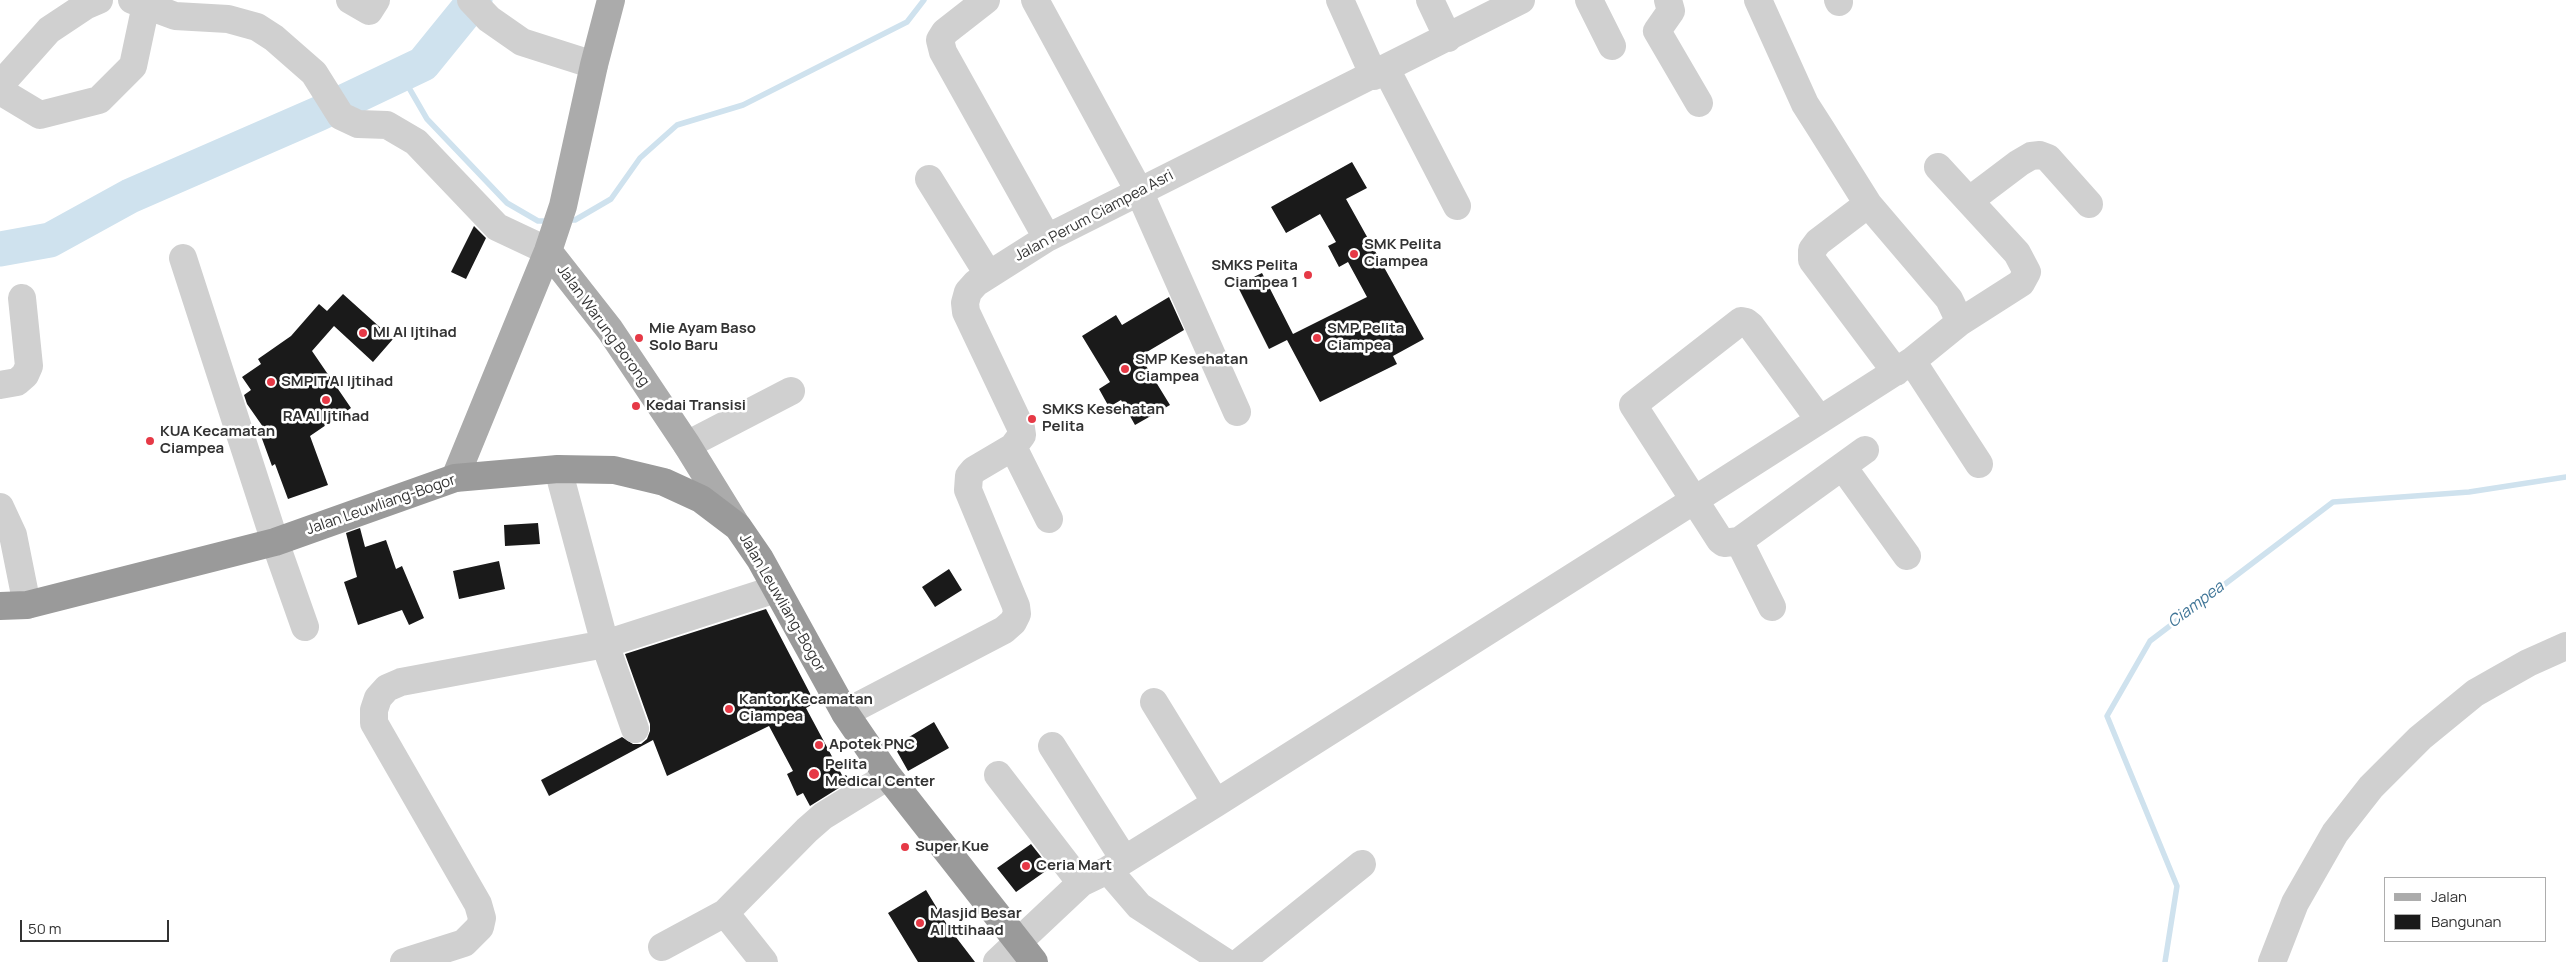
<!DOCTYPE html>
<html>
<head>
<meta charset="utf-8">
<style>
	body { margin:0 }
	#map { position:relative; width:2566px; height:962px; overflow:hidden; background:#fff; font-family:Manrope,sans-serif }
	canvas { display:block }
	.legend { position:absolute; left:2384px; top:877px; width:162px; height:65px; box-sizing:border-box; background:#fff; border:1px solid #adadad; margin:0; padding:6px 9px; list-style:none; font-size:15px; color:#333 }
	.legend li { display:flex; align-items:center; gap:10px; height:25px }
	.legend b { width:25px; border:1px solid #adadad }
	.scale { position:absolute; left:20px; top:920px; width:149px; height:22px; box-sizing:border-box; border:2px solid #333; border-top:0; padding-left:6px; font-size:15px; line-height:18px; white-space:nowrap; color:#333; -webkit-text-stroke:4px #fff; paint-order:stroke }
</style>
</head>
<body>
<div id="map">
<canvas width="2566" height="962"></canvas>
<ul class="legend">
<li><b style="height:6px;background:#ababab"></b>Jalan</li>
<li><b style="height:14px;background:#1a1a1a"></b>Bangunan</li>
</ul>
<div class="scale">50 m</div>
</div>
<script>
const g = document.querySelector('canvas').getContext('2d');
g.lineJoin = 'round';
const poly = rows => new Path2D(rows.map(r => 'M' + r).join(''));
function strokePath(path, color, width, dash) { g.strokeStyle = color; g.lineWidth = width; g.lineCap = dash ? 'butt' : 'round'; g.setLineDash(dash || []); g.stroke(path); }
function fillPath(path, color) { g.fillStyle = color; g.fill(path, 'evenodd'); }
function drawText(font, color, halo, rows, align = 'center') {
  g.font = font + ' Manrope,sans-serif'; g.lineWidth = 5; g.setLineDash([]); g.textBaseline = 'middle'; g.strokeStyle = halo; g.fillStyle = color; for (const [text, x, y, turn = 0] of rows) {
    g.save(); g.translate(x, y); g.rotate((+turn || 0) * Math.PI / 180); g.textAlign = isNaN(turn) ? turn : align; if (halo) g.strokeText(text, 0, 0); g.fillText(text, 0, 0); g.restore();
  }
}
const stream = poly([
	[401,74,427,119,507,203,538,221,550,221],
	[567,220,575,220,611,199,640,158,677,125,743,105,907,22,924,0],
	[2165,962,2177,886,2107,716,2150,641,2333,502,2469,492,2566,477]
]);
const river = poly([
	[0,249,50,240,130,196,318,114,423,64,475,0]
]);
const building = poly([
	[1352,162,1367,188,1346,199,1424,339,1393,356,1397,364,1320,402,1287,340,1269,349,1237,285,1262,273,1293,334,1367,297,1348,262,1339,267,1328,246,1336,242,1320,214,1286,233,1271,207],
	[474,226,486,238,466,279,451,272],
	[343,294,393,339,373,362,334,326,312,351,351,408,310,436,328,485,288,499,275,464,272,466,261,436,268,434,247,404,244,395,251,390,242,377,261,364,258,359,291,336,319,304,327,311],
	[1169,297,1184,330,1140,356,1170,405,1135,425,1121,400,1109,407,1099,389,1110,382,1082,336,1116,315,1122,325],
	[538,523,540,544,505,546,504,525],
	[360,528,365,547,386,540,396,569,402,566,424,618,409,625,402,610,358,625,344,582,357,577,346,533],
	[499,561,505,589,459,599,453,571],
	[949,569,962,590,935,607,922,587],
	[766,609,815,703,806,708,843,777,846,775,850,781,810,806,803,793,797,796,787,774,793,771,769,726,667,776,653,740,549,796,541,780,622,737,633,744,641,744,647,739,650,731,650,724,625,654],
	[934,722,949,748,908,771,894,746],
	[1031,844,1050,868,1016,892,997,868],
	[926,890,949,928,975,962,918,962,888,913]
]);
const minor = poly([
	[132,0,175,16,228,19,257,27,274,38,314,73,341,116,358,124,387,125,416,142,497,227,548,251],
	[350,0,369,11,376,0],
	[471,0,489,19,522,42,594,65],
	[986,0,945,32,940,40,943,52,1047,238],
	[1035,0,1139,191,1237,412],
	[1340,0,1374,76],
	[1430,0,1448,38],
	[1589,0,1612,46],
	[1668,0,1671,11,1657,31,1699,103],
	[1838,0,1839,2],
	[1386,69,1457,206],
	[0,85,49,30,85,6,99,0],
	[0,91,40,115,99,100,133,66,147,0],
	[1938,167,2017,253,2027,272,2021,283,1960,322],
	[929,179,988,274],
	[1970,200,2019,163,2031,156,2040,155,2048,158,2089,204],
	[1868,204,1818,242,1812,250,1812,260,1896,372],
	[183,258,275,542,305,627],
	[1912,361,1979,464],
	[0,385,17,382,25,375,29,366,22,298],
	[687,445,791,391],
	[1013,447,1049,519],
	[1843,467,1907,556],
	[558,469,605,644,635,729],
	[0,507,13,535,27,605],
	[1739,541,1865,450],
	[1772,607,1739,541,1724,543,1720,540,1633,405,1741,321,1746,322,1751,326,1819,419],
	[1154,702,1216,803],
	[845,713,1004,630,1013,622,1017,614,1016,606,968,490,969,476,974,470,1013,447,1022,435,1021,428,966,312,965,303,968,292,976,283,1047,238,1521,0],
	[1052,746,1124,859],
	[998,775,1081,883],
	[1108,870,1139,906,1225,962],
	[725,913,764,962],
	[662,947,725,913,807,830,823,816,888,776],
	[404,962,464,943,480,927,482,918,478,904,374,723,374,710,378,698,387,688,401,682,605,644,776,589],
	[997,962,1081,883,1108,870,1216,803,1693,501,1912,361,1960,322,1949,299,1868,204,1821,129,1805,104,1758,0],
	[1240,962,1362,864],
	[2272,962,2295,903,2335,833,2371,787,2420,738,2475,693,2528,663,2566,646]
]);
const major = poly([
	[548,251,610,330,687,445,737,526],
	[455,478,548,251,563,206,594,65,611,0]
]);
const highway = poly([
	[0,606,27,605,275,542,455,478,558,469,614,470,664,482,701,499,738,527,760,559,845,713,888,776,1034,962]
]);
const markers = [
	[1354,254,5,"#e63946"],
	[1308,275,5,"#e63946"],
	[363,333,5,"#e63946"],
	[639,338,5,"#e63946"],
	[1317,338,5,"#e63946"],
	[1125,369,5,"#e63946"],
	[271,382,5,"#e63946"],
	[326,400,5,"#e63946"],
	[636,406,5,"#e63946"],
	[1032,419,5,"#e63946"],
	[150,441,5,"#e63946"],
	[729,709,5,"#e63946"],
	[819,745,5,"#e63946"],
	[814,774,6,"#e63946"],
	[905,847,5,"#e63946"],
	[1026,866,5,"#e63946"],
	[920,923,5,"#e63946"]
];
const streetNames = [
	["Jalan Perum Ciampea Asri",1094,216,-28],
	["Jalan Warung Borong",603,326,54],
	["Jalan Leuwliang-Bogor",381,505,-19],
	["Jalan Leuwliang-Bogor",782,603,60]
];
const poiNames = [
	["SMK Pelita",1364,245],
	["Ciampea",1364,262],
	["SMKS Pelita",1298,266,"right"],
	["Ciampea 1",1298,283,"right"],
	["Mie Ayam Baso",649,329],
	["Solo Baru",649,346],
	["SMP Pelita",1327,329],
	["Ciampea",1327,346],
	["MI Al Ijtihad",373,333],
	["SMP Kesehatan",1135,360],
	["Ciampea",1135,377],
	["SMPIT Al Ijtihad",281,382],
	["Kedai Transisi",646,406],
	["SMKS Kesehatan",1042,410],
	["Pelita",1042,427],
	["RA Al Ijtihad",326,417,"center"],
	["KUA Kecamatan",160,432],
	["Ciampea",160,449],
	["Kantor Kecamatan",739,700],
	["Ciampea",739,717],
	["Apotek PNC",829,745],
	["Pelita",825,765],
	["Medical Center",825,782],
	["Super Kue",915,847],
	["Ceria Mart",1036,866],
	["Masjid Besar",930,914],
	["Al Ittihaad",930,931]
];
const waterNames = [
	["Ciampea",2196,605,-37]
];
strokePath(stream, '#cfe2ee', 5.5);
strokePath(river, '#cfe2ee', 35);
fillPath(building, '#1a1a1a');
strokePath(minor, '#d0d0d0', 28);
strokePath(major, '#ababab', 28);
strokePath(highway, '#9a9a9a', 28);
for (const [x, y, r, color] of markers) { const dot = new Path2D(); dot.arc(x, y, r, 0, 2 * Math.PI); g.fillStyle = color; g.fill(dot); strokePath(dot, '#fff', 2); }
drawText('15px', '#333', '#fff', streetNames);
drawText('bold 15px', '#333', '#fff', poiNames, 'left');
drawText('italic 16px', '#3f7597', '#fff', waterNames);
</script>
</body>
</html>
